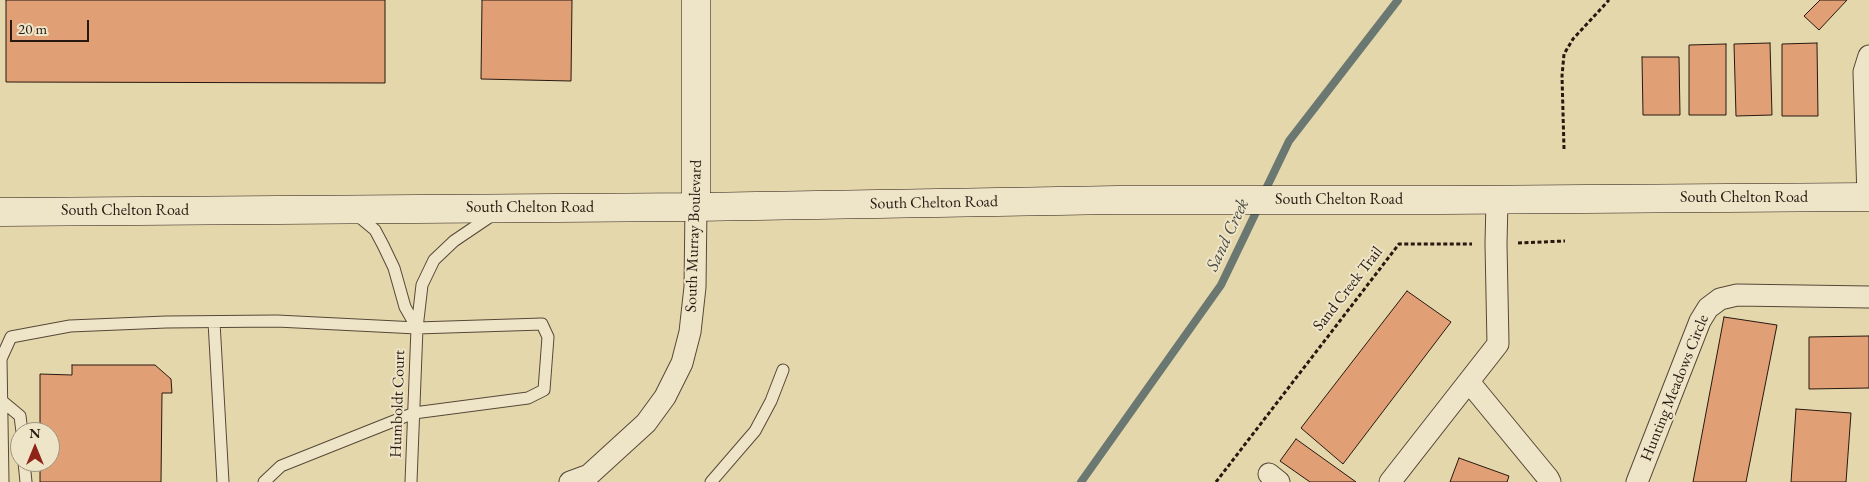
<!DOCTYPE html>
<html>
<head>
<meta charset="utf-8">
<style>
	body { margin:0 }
	#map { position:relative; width:1869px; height:482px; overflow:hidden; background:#e5d7ac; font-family:"EB Garamond",serif }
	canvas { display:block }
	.north { position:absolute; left:10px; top:422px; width:50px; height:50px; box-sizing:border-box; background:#eee5c9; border:1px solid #9e937f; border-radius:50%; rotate:0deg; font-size:14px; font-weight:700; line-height:20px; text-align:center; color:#271910 }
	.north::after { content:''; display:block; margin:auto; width:18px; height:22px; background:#8f2418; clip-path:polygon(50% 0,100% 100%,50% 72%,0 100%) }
	.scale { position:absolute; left:10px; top:20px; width:79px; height:22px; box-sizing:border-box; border:2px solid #271910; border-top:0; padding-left:6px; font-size:15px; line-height:18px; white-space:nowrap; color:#271910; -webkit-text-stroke:4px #eee5c9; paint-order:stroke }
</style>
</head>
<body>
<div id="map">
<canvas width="1869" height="482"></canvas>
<div class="north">N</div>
<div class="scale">20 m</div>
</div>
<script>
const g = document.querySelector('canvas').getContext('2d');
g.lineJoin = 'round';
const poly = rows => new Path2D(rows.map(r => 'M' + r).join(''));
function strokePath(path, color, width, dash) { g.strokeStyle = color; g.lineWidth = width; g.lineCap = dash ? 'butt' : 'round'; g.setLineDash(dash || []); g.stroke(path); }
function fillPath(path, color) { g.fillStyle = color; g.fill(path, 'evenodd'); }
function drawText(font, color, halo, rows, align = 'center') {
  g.font = font + ' "EB Garamond",serif'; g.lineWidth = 4; g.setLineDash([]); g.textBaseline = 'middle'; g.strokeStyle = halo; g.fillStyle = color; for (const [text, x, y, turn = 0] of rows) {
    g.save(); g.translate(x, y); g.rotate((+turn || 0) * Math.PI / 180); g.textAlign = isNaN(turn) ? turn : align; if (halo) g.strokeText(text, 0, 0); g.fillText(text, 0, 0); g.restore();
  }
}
const stream = poly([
	[1263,195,1289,141,1398,0],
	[1081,482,1221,285,1259,206]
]);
const building = poly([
	[6,0,385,0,385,83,6,82,6,0],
	[482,0,572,0,571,81,481,79,482,0],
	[1820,0,1847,0,1819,30,1804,16,1820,0],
	[1770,43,1772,115,1736,116,1734,44,1770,43],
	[1817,43,1818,116,1782,116,1782,44,1817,43],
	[1726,44,1726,115,1689,115,1689,45,1726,44],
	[1642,57,1679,57,1680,115,1643,115,1642,57],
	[1407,291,1451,322,1343,464,1301,428,1407,291],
	[1724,317,1777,325,1746,482,1693,482,1724,317],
	[1869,336,1869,388,1809,389,1809,337,1869,336],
	[72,365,155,365,171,379,172,393,162,393,161,482,40,482,40,462,50,462,50,432,40,432,40,374,72,375,72,365],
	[1796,409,1851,413,1846,482,1791,482,1796,409],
	[1296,439,1356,482,1310,482,1280,461,1296,439],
	[1459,458,1509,476,1507,482,1450,482,1459,458]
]);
const path = poly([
	[1564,149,1562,76,1564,54,1573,39,1609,0],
	[1518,243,1565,241],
	[1216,482,1399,244,1472,244]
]);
const service = poly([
	[357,215,375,230,383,245,394,268,405,307,417,328],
	[214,322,223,482],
	[2,401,20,416,22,432],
	[24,462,26,482],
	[3,482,1,359,11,337,70,326,166,322,277,321,417,328,542,324,548,337,544,390,528,398,414,413,281,466,264,482],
	[411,482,417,328,422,285,434,260,454,241,494,214],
	[711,482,755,431,771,401,783,370]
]);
const minor = poly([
	[1868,197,1864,72,1869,56],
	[1469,382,1548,478,1550,482],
	[1269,474,1279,482],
	[570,482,589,475,646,423,665,397,682,363,690,332,695,287,696,207],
	[1390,482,1498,344,1496,244,1497,200],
	[1637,482,1700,321,1708,308,1720,299,1737,295,1869,297]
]);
const secondary = poly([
	[696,0,696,207],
	[0,212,696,207,1118,200,1443,200,1869,197]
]);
const streetNames = [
	["South Chelton Road",1744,198],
	["South Chelton Road",1339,200],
	["South Chelton Road",934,203,-1],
	["South Chelton Road",530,208],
	["South Chelton Road",125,211],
	["South Murray Boulevard",694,236,-88],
	["Sand Creek Trail",1348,289,-52],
	["Hunting Meadows Circle",1675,388,-68],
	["Humboldt Court",398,404,-88]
];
const waterNames = [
	["Sand Creek",1228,235,-65]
];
strokePath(stream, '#6b7871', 8);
fillPath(building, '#e19f75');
strokePath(building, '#271910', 1);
strokePath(service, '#564837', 13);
strokePath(minor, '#564837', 23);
strokePath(secondary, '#271910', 29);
strokePath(path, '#271910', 3, [4, 2.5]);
strokePath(service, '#eee5c9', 11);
strokePath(minor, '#eee5c9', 21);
strokePath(secondary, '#eee5c9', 28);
drawText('16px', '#271910', '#eee5c9', streetNames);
drawText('italic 18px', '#494941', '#eee5c9', waterNames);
</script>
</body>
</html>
